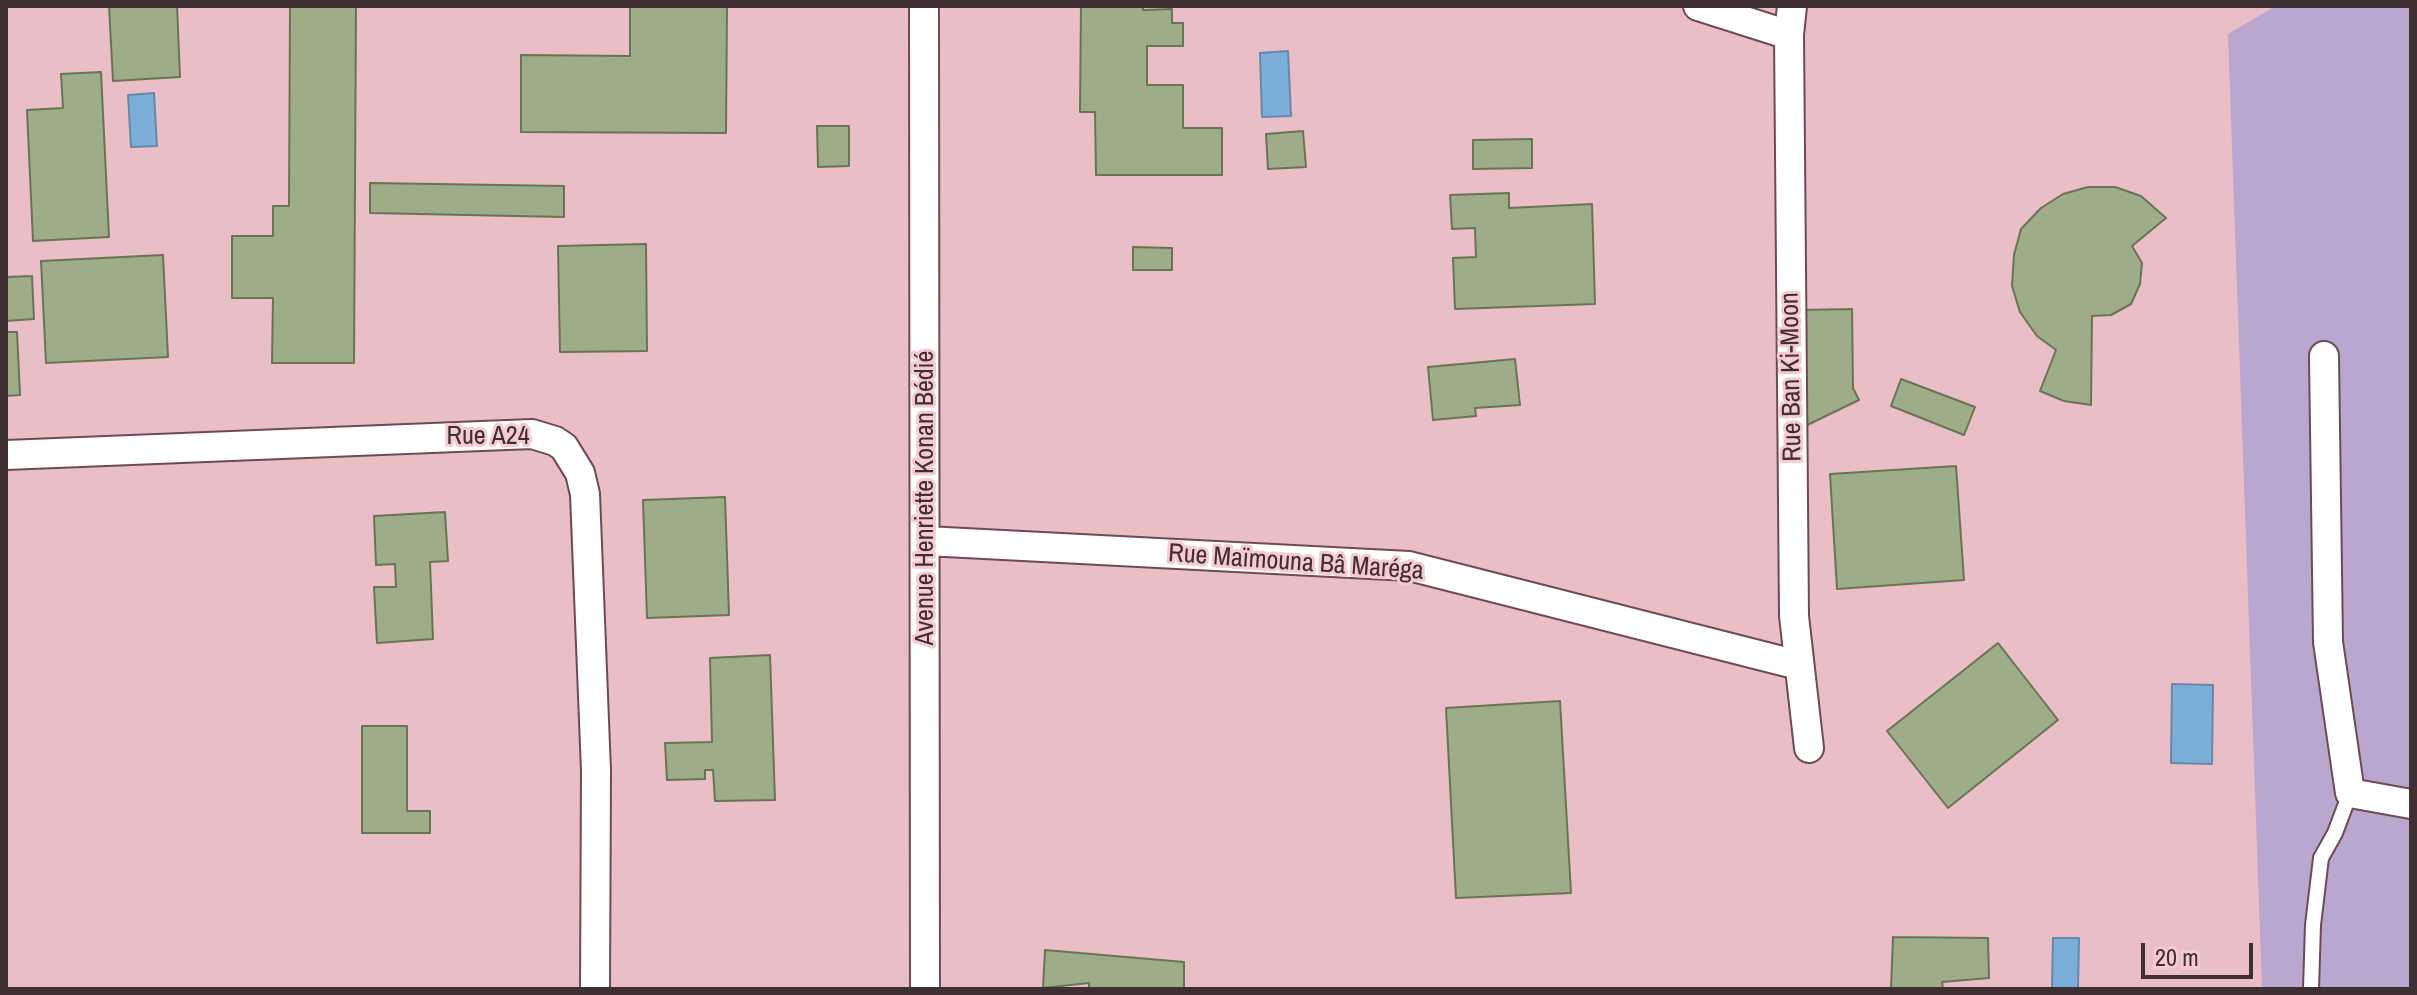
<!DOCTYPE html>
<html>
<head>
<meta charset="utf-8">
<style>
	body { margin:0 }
	#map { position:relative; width:2417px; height:995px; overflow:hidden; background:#e9bec6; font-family:"Archivo Narrow",sans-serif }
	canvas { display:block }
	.frame { position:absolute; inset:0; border:8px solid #3f2e32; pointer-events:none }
	.scale { position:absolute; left:2141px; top:943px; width:112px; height:36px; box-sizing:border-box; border:4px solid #3f2e32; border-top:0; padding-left:10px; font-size:24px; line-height:28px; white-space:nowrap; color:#3f2e32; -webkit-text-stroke:6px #f6cad3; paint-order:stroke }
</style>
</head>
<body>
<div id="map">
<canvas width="2417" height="995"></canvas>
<div class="frame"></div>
<div class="scale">20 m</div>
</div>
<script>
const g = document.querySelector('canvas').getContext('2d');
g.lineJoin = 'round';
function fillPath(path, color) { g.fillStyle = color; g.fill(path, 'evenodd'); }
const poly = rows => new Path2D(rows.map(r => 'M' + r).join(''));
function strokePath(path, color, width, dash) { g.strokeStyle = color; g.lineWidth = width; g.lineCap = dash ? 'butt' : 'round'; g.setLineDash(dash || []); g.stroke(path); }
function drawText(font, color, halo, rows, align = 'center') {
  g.font = font + ' "Archivo Narrow",sans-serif'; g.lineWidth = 6; g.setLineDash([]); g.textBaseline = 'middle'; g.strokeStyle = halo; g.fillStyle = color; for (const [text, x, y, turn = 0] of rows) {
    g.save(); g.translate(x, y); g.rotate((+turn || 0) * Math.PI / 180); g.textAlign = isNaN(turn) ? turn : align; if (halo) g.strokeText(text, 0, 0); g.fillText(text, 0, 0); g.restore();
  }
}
const green = poly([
	[2276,6,2411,6,2411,989,2262,989,2228,34]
]);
const water = poly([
	[1288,51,1291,116,1262,117,1260,53,1288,51],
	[154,93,157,146,131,147,128,95,154,93],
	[2172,684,2213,685,2212,764,2171,763,2172,684],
	[2053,938,2079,938,2078,989,2052,989,2053,938]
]);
const building = poly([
	[109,6,177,6,180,77,113,81,109,6],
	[290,6,356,6,354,363,272,363,273,298,232,298,232,236,273,236,273,206,289,206,290,6],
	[630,6,727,6,726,133,521,132,521,55,630,56,630,6],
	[1081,6,1143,6,1143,10,1172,9,1172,23,1183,23,1183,46,1147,46,1147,85,1183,85,1183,128,1222,128,1222,175,1096,175,1095,112,1080,112,1081,6],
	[101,72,109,237,33,241,27,110,63,108,61,74,101,72],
	[817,126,849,126,849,166,818,167,817,126],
	[1303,131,1306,167,1268,169,1266,134,1303,131],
	[1532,139,1532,168,1473,169,1473,140,1532,139],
	[370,183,564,186,564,217,370,213,370,183],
	[2088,187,2115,187,2141,196,2166,218,2132,246,2142,263,2140,284,2131,304,2111,315,2092,316,2091,405,2064,401,2040,391,2056,350,2037,336,2020,312,2012,286,2014,255,2021,229,2041,208,2063,194,2088,187],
	[1509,193,1509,208,1592,204,1595,304,1455,309,1453,258,1476,257,1475,228,1452,229,1450,195,1509,193],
	[646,244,647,351,560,352,558,246,646,244],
	[1133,247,1172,248,1172,270,1133,270,1133,247],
	[163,255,168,357,46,363,41,261,163,255],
	[32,276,34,319,6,321,6,277,32,276],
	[1852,309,1853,388,1859,400,1801,428,1800,310,1852,309],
	[6,332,17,332,20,395,6,396,6,332],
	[1515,359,1520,405,1475,408,1476,416,1433,420,1428,367,1515,359],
	[1901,379,1975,407,1964,435,1891,406,1901,379],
	[1956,466,1964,580,1837,589,1830,474,1956,466],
	[725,497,729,615,647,618,643,500,725,497],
	[445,512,448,561,430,562,433,639,377,643,374,587,396,587,395,564,376,565,374,516,445,512],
	[1998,643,2058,720,1948,808,1887,731,1998,643],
	[770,655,775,800,715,801,713,770,705,770,705,779,667,780,665,743,712,742,710,658,770,655],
	[1560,701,1571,893,1456,898,1446,708,1560,701],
	[362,726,407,726,407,811,430,811,430,833,362,833,362,726],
	[1893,937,1988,938,1989,978,1942,982,1943,989,1891,989,1893,937],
	[1045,950,1184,962,1184,989,1089,989,1089,983,1043,988,1045,950]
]);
const service = poly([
	[2311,989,2313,925,2321,858,2335,833,2350,793]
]);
const minor = poly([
	[924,6,925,989],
	[1698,6,1789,35],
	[1792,6,1789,35,1794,616,1809,748],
	[2324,356,2328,642,2350,793,2411,804],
	[6,455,532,434,555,441,564,447,580,473,585,494,596,771,595,989],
	[926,541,1409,566,1798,665]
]);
const streetNames = [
	["Rue Ban Ki-Moon",1792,377,-91],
	["Rue A24",488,437],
	["Avenue Henriette Konan Bédié",926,498,-90],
	["Rue Maïmouna Bâ Maréga",1296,563,4]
];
fillPath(green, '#b9a7d0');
fillPath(water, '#7bafda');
strokePath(water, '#6988a8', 2);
fillPath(building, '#9eac89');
strokePath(building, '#687454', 2);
strokePath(service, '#6f4a52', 18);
strokePath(minor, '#6f4a52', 32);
strokePath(service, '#fff', 14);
strokePath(minor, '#fff', 28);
drawText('26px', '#3f2e32', '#f6cad3', streetNames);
</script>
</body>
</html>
